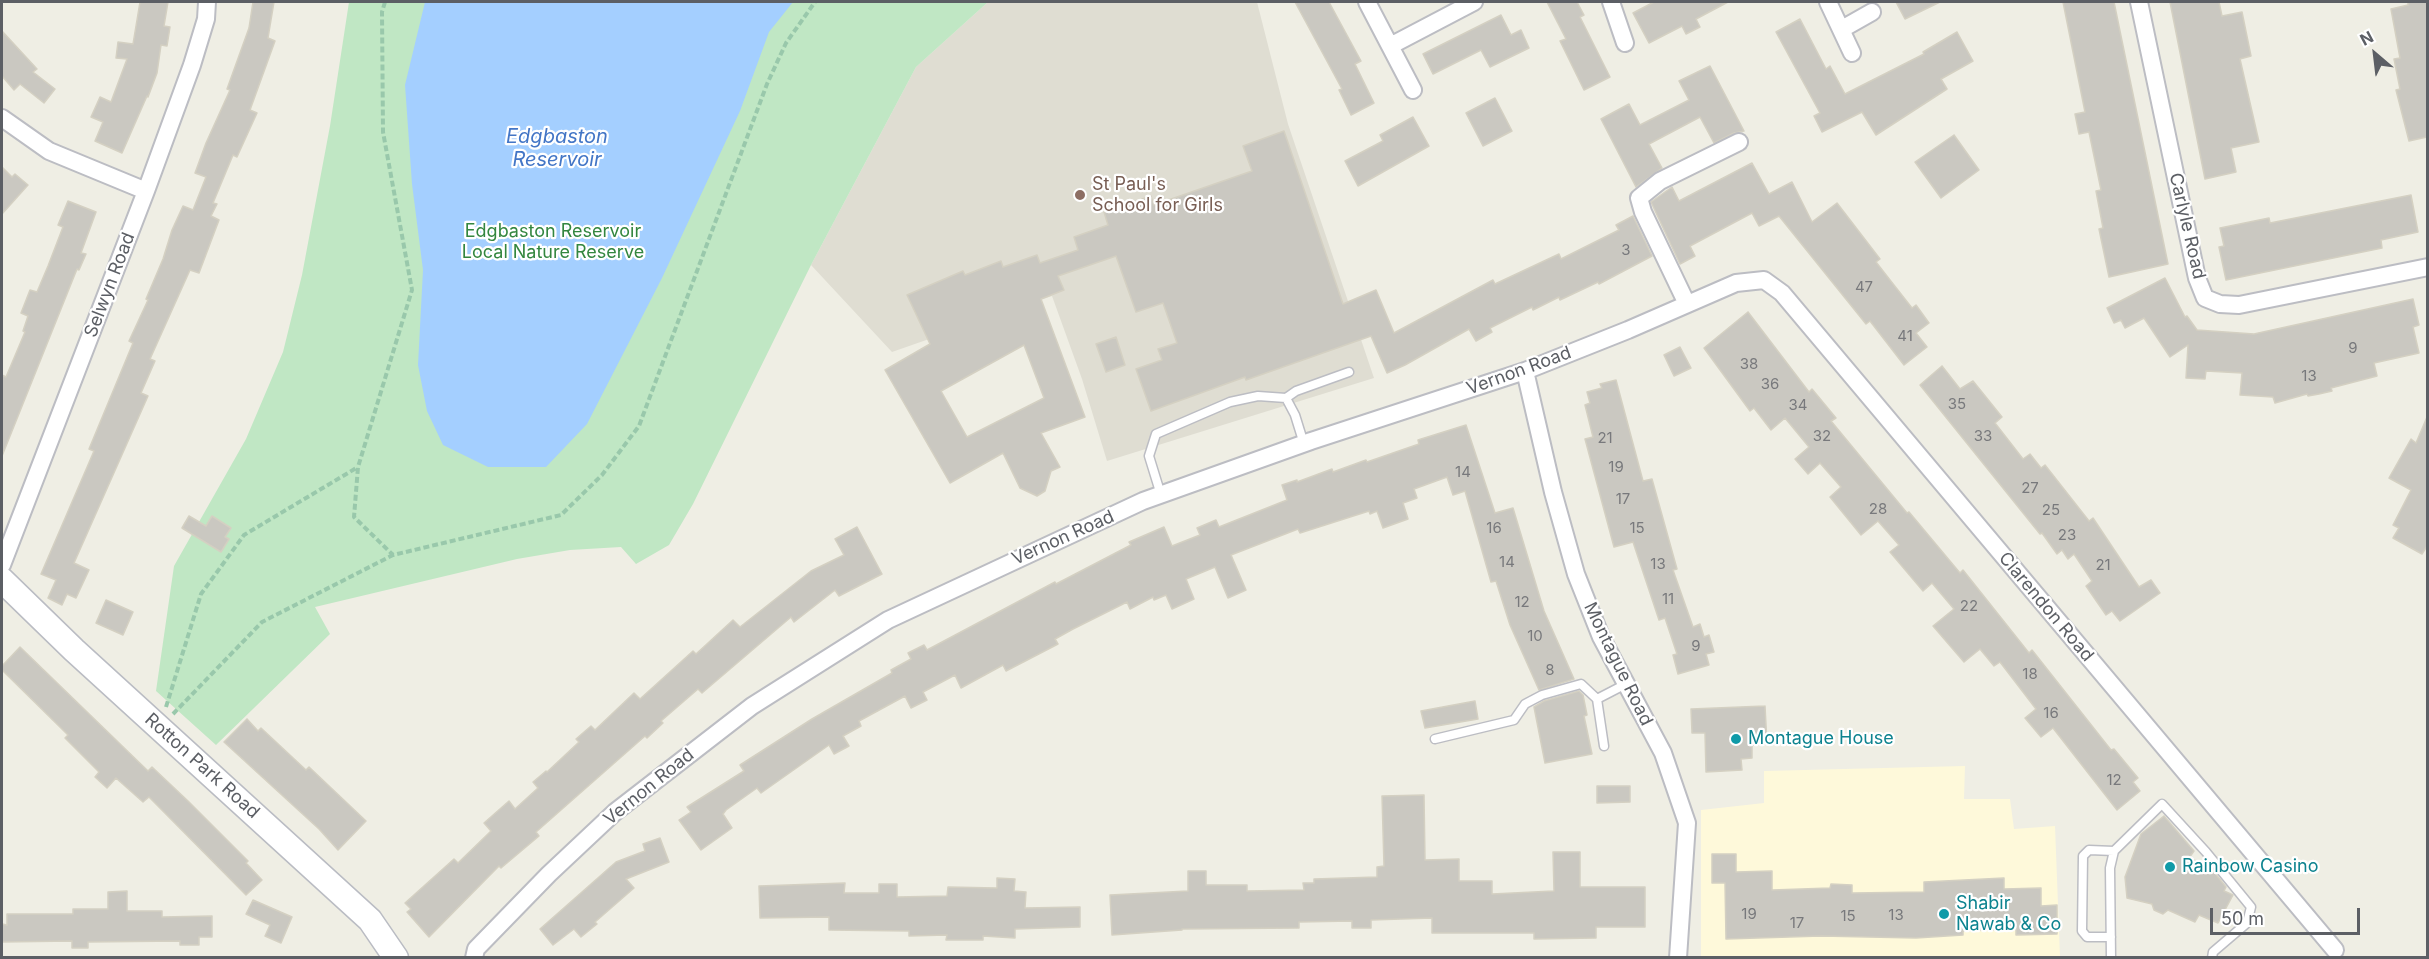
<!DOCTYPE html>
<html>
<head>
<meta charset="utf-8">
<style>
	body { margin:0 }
	#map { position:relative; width:2429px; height:959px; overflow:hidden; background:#efeee4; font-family:Inter,sans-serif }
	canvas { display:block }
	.frame { position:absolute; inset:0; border:3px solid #5c5f65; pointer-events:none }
	.north { position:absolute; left:2345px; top:24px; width:60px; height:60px; -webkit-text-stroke:4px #fff; paint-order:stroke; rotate:332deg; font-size:16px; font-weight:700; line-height:24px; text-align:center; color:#5c5f65 }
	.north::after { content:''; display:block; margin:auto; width:21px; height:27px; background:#5c5f65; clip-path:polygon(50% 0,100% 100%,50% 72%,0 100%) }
	.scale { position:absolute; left:2210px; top:908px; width:150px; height:27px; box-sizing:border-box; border:3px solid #5c5f65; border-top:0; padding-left:8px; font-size:18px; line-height:21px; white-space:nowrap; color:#5c5f65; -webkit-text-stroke:4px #fff; paint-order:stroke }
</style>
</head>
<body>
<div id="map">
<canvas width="2429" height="959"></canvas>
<div class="frame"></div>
<div class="north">N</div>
<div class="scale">50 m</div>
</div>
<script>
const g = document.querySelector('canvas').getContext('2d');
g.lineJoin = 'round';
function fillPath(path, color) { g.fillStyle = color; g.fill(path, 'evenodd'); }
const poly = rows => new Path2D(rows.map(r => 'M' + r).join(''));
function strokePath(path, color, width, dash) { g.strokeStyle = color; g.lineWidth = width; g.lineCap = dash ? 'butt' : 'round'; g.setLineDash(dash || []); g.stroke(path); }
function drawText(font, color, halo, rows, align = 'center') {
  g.font = font + ' Inter,sans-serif'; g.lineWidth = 4.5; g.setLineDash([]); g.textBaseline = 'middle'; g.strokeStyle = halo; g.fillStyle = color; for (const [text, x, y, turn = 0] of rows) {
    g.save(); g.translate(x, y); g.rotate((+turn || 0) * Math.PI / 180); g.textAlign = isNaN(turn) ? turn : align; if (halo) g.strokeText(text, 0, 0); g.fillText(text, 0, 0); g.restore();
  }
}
const commercial = poly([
	[1965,766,1964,799,2010,799,2014,829,2055,826,2060,957,1701,958,1701,810,1764,803,1764,771]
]);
const education = poly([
	[988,2,1257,2,1288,124,1374,378,1107,461,1082,379,1052,296,892,352,811,265,916,67]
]);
const green = poly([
	[349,2,988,2,916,67,811,265,693,504,669,545,636,564,621,547,570,550,517,559,315,607,330,634,216,745,156,691,174,566,246,439,283,352,302,275,330,126]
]);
const water = poly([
	[425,2,793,2,769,32,740,111,662,278,587,424,546,467,488,467,443,445,427,411,418,365,423,270,412,184,405,85]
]);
const building = poly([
	[140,2,168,2,164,26,170,27,167,46,161,45,157,73,148,97,147,96,122,153,95,141,103,122,91,117,100,97,111,102,127,59,116,58,118,42,133,44,140,2],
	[253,2,274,2,268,38,275,41,250,110,257,113,237,157,233,155,213,203,217,204,211,216,219,220,199,273,190,270,150,359,155,361,141,393,148,396,74,563,89,570,76,598,67,594,62,605,48,598,56,580,41,574,94,451,89,449,133,343,129,341,148,300,146,299,163,259,172,230,183,206,193,210,206,177,195,173,206,143,230,90,227,89,249,28,253,2],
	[1295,2,1329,2,1361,61,1355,64,1374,103,1351,115,1339,90,1342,89,1295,2],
	[1547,2,1577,2,1584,15,1580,17,1610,77,1584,90,1560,41,1566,39,1547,2],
	[1654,2,1728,2,1696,19,1700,27,1686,34,1682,26,1649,43,1633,13,1654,2],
	[1896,2,1940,2,1905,19,1896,2],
	[2063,2,2114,2,2168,264,2109,277,2099,229,2103,228,2096,191,2101,190,2089,132,2079,134,2075,114,2085,112,2063,2],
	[2170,2,2219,2,2222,16,2242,12,2251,56,2240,59,2259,142,2231,148,2236,172,2205,179,2170,2],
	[2408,2,2427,2,2427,137,2409,141,2396,90,2400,89,2394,59,2400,58,2391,9,2408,5,2408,2],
	[1501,15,1511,35,1521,30,1529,48,1490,67,1481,50,1433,74,1423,54,1501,15],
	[1800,19,1826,69,1830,66,1845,94,1924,54,1923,52,1957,32,1973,61,1941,79,1947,89,1876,135,1862,112,1822,132,1814,116,1820,113,1776,32,1800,19],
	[2,31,37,69,33,72,55,89,44,103,20,84,14,90,2,76,2,31],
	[1710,66,1744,131,1734,133,1714,143,1700,117,1649,144,1662,168,1636,187,1601,119,1629,104,1640,125,1689,100,1679,81,1710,66],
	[1495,98,1512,131,1483,146,1466,113,1495,98],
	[1413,117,1429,146,1358,186,1345,161,1383,141,1380,135,1413,117],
	[1284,131,1343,304,1376,290,1394,333,1493,280,1495,284,1559,254,1561,259,1619,230,1616,225,1633,216,1652,256,1599,284,1598,282,1560,300,1559,297,1533,310,1532,307,1490,328,1492,332,1476,341,1469,329,1405,365,1387,373,1371,336,1246,380,1245,377,1151,411,1136,369,1162,360,1158,349,1177,343,1163,303,1136,312,1116,256,1058,276,1064,290,1041,299,1085,417,1041,433,1060,467,1051,471,1045,491,1037,496,1020,488,1003,453,950,483,885,370,930,344,907,295,963,271,965,275,1001,261,1003,267,1037,255,1040,263,1078,250,1074,237,1108,225,1104,212,1151,196,1154,205,1252,171,1243,146,1284,131],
	[1024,345,1044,398,967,437,941,391,1024,345],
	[1954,135,1979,170,1941,198,1915,162,1954,135],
	[1752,163,1769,194,1792,182,1812,222,1837,203,1880,259,1876,262,1890,280,1912,308,1916,305,1929,323,1916,333,1927,347,1904,365,1870,321,1866,324,1779,216,1759,226,1752,213,1690,246,1695,256,1680,264,1651,202,1672,187,1679,201,1752,163],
	[2,167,12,177,15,174,28,185,2,214,2,167],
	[2411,195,2418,232,2381,240,2382,248,2226,280,2219,247,2224,246,2220,228,2269,218,2270,223,2411,195],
	[68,201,96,212,81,253,86,254,79,270,77,269,2,456,2,375,6,377,25,332,23,331,28,316,21,313,30,290,37,292,48,266,63,227,58,225,68,201],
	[2165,278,2185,317,2187,316,2197,330,2254,334,2413,299,2419,325,2413,327,2419,353,2374,363,2377,376,2331,388,2332,391,2319,394,2308,396,2307,394,2275,403,2273,397,2240,395,2242,373,2206,371,2205,379,2186,378,2188,345,2170,357,2144,318,2125,328,2121,320,2114,323,2107,308,2165,278],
	[1748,312,1809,392,1812,389,1836,418,1831,421,1907,513,1909,512,1960,573,1963,570,2029,653,2032,650,2111,750,2114,749,2138,778,2133,782,2140,791,2117,810,2053,728,2041,737,2025,718,2036,709,2000,662,1994,666,1980,649,1964,662,1933,626,1954,609,1932,583,1923,591,1890,552,1899,545,1878,521,1861,535,1830,497,1841,487,1820,463,1808,474,1795,459,1809,447,1785,418,1771,430,1754,408,1750,411,1704,348,1748,312],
	[1116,337,1125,365,1106,372,1096,344,1116,337],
	[1680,347,1691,368,1674,376,1664,355,1680,347],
	[1942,366,1960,389,1973,381,2002,417,1995,423,2023,459,2030,454,2041,468,2045,465,2089,521,2093,518,2139,587,2151,580,2160,593,2120,621,2112,611,2106,615,2086,586,2092,581,2074,554,2068,559,2062,550,2057,554,2042,533,2040,534,1920,385,1942,366],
	[1616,380,1643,481,1652,479,1677,569,1673,570,1693,627,1700,624,1704,637,1709,635,1714,652,1706,654,1709,665,1678,674,1673,655,1677,654,1665,618,1659,620,1633,542,1614,547,1585,439,1593,437,1585,405,1590,403,1587,392,1602,388,1600,384,1616,380],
	[2427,417,2427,546,2422,554,2393,538,2399,528,2393,525,2411,490,2389,478,2411,439,2416,443,2427,417],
	[1466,425,1495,513,1513,508,1544,611,1574,679,1539,690,1510,625,1496,581,1491,582,1465,491,1453,495,1447,477,1414,489,1417,498,1403,503,1408,519,1383,528,1377,511,1370,514,1369,511,1300,533,1298,529,1231,555,1246,590,1228,598,1215,567,1186,579,1194,599,1172,609,1166,595,1154,600,1153,597,1130,609,1127,602,1073,629,1055,639,1058,644,1006,671,1003,665,961,688,955,675,923,692,927,700,911,708,905,696,859,721,861,726,843,736,849,746,834,754,829,745,761,793,757,788,726,810,723,814,732,828,701,850,679,820,691,812,687,807,744,771,740,765,812,719,892,673,891,670,911,659,908,653,924,645,927,650,1055,582,1056,584,1131,545,1129,542,1164,527,1172,546,1200,535,1197,528,1216,520,1219,527,1287,500,1282,485,1297,480,1297,482,1332,469,1333,472,1366,460,1367,462,1419,444,1418,440,1466,425],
	[189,516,206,526,212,516,231,528,225,537,229,539,221,552,182,528,189,516],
	[857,527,882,574,839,596,835,590,794,622,791,617,702,693,698,689,661,721,663,723,647,738,645,736,536,832,539,836,501,868,499,866,429,937,407,912,411,909,405,903,454,859,458,863,491,831,484,823,509,801,515,809,538,788,533,782,546,771,547,772,579,742,576,739,591,726,595,730,634,693,640,699,693,651,696,654,733,620,740,627,811,571,844,555,835,539,857,527],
	[106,600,133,612,123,635,96,623,106,600],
	[20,647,148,771,152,767,188,801,248,861,246,863,262,880,246,895,149,797,143,802,116,778,107,788,95,777,99,772,65,738,68,735,2,670,2,666,20,647],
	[1579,691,1583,695,1587,715,1584,716,1592,754,1545,763,1534,707,1544,701,1579,691],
	[1475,701,1478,719,1425,728,1421,711,1475,701],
	[1765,706,1767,744,1752,745,1752,758,1741,759,1742,770,1706,772,1705,733,1692,733,1691,709,1765,706],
	[247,719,258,731,261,728,306,770,309,767,366,821,338,850,319,829,224,742,247,719],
	[1597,786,1630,786,1630,802,1597,803,1597,786],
	[1424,795,1425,860,1459,859,1459,881,1492,881,1492,894,1554,891,1553,852,1580,852,1580,887,1645,887,1645,927,1596,927,1596,938,1534,939,1534,933,1432,933,1432,918,1371,920,1371,928,1352,928,1352,921,1299,922,1299,928,1182,929,1182,930,1112,935,1110,895,1188,891,1188,871,1206,871,1206,885,1247,885,1247,891,1304,890,1303,883,1314,883,1314,879,1377,877,1377,867,1384,866,1382,796,1424,795],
	[2164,816,2194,851,2189,858,2210,867,2226,887,2224,891,2233,895,2218,923,2199,915,2195,922,2168,910,2163,914,2154,910,2152,904,2127,898,2125,877,2141,834,2164,816],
	[660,838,669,862,626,879,634,888,595,922,597,924,581,937,574,929,553,945,540,929,616,862,645,851,643,844,660,838],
	[1712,854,1736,854,1736,872,1772,871,1772,890,1830,888,1831,884,1852,885,1852,893,1924,892,1924,882,2004,878,2004,889,2041,888,2041,906,2057,905,2057,934,2016,935,2016,929,1963,931,1963,935,1916,938,1821,936,1726,939,1725,883,1712,883,1712,854],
	[997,878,1015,879,1014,891,1026,892,1025,908,1080,907,1080,927,1015,929,1015,938,983,936,983,940,946,940,947,935,909,936,909,931,829,930,829,917,760,918,759,886,845,883,844,893,879,893,879,884,897,884,897,897,947,896,948,887,997,888,997,878],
	[127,891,127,911,162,911,162,917,212,916,212,937,199,937,199,945,180,945,180,941,88,942,88,948,72,948,72,941,2,942,2,924,7,925,7,914,73,914,73,909,108,909,108,892,127,891],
	[253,900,292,917,281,943,265,936,270,925,246,914,253,900]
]);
const path = poly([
	[385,2,382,12,383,132,412,290,358,467,354,517,393,555,561,515,602,475,639,426,767,84,786,43,815,2],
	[166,707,201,594,244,535,358,467],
	[173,714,262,622,393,555]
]);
const service = poly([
	[1286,398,1296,391,1349,372],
	[1161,495,1149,456,1156,434,1230,402,1258,396,1286,398,1295,415,1304,444],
	[1435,739,1514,720,1525,704,1542,695,1581,684,1597,699],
	[1604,746,1597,699,1626,684],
	[2111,937,2087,937,2082,931,2083,856,2089,850,2114,851],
	[2111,958,2110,868,2114,851,2162,804,2206,852,2251,907,2247,923,2213,952,2212,958]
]);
const minor = poly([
	[1367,2,1413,90],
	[1611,2,1625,43],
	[1828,2,1852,53],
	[2139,2,2197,278,2205,298,2220,304,2239,305,2428,267],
	[1842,29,1872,12],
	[1390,46,1474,2],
	[2,118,49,151,146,191],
	[1687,304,1643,212,1639,198,1660,181,1739,142],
	[1525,371,1553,492,1576,574,1601,637,1663,753,1687,823,1678,958],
	[2,565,146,191,192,65,206,19,207,2],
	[474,958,476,949,549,874,615,812,752,706,888,620,1143,501,1311,441,1525,371,1628,330,1736,283,1764,280,1782,293,2335,950]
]);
const secondary = poly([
	[2,580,74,650,370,920,396,958]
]);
const markers = [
	[1080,195,6,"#8d6e63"],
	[1736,739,6,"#0f9aa8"],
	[2170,867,6,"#0f9aa8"],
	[1944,914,6,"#0f9aa8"]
];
const numberNames = [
	["3",1626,250],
	["47",1864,287],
	["41",1905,336],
	["9",2353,348],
	["38",1749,364],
	["13",2309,376],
	["36",1770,384],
	["35",1957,404],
	["34",1798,405],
	["32",1822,436],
	["33",1983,436],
	["21",1605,438],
	["19",1616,467],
	["14",1463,472],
	["27",2030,488],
	["17",1623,499],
	["28",1878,509],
	["25",2051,510],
	["16",1494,528],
	["15",1637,528],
	["23",2067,535],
	["14",1507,562],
	["13",1658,564],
	["21",2103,565],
	["11",1668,599],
	["12",1522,602],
	["22",1969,606],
	["10",1535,636],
	["9",1696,646],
	["8",1550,670],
	["18",2030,674],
	["16",2051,713],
	["12",2114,780],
	["19",1749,914],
	["13",1896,915],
	["15",1848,916],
	["17",1797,923]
];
const educationNames = [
	["St Paul's",1092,185],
	["School for Girls",1092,206]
];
const streetNames = [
	["Carlyle Road",2187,226,77],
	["Selwyn Road",110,285,-69],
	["Vernon Road",1519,371,-20],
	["Vernon Road",1063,538,-24],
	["Clarendon Road",2046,607,50],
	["Montague Road",1618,664,64],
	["Rotton Park Road",202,766,42],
	["Vernon Road",649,787,-39]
];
const parkNames = [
	["Edgbaston Reservoir",553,232],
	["Local Nature Reserve",553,253]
];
const cultureNames = [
	["Montague House",1748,739],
	["Rainbow Casino",2182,867],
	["Shabir",1956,904],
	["Nawab & Co",1956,925]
];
const waterNames = [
	["Edgbaston",557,137],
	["Reservoir",557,160]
];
fillPath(commercial, '#fef9da');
fillPath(education, '#dfddd2');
fillPath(green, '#c0e7c4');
fillPath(water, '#a4cfff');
fillPath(building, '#cac8c1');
strokePath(building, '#d4d0c2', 1.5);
strokePath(service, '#bcbdc3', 11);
strokePath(minor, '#bcbdc3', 20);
strokePath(secondary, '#babcc3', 27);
strokePath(path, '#99c8ab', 4, [6, 3]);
strokePath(service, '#fff', 8);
strokePath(minor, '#fff', 16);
strokePath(secondary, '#fff', 24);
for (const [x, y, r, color] of markers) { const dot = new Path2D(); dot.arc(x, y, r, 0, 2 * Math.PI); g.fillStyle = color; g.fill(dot); strokePath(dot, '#fff', 2); }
drawText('15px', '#78797c', null, numberNames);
drawText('18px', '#785e54', '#fff', educationNames, 'left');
drawText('18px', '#5c5f65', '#fff', streetNames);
drawText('18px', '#33863f', '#fff', parkNames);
drawText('18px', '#0d838f', '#fff', cultureNames, 'left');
drawText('italic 20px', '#4376c6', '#fff', waterNames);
</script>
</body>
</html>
